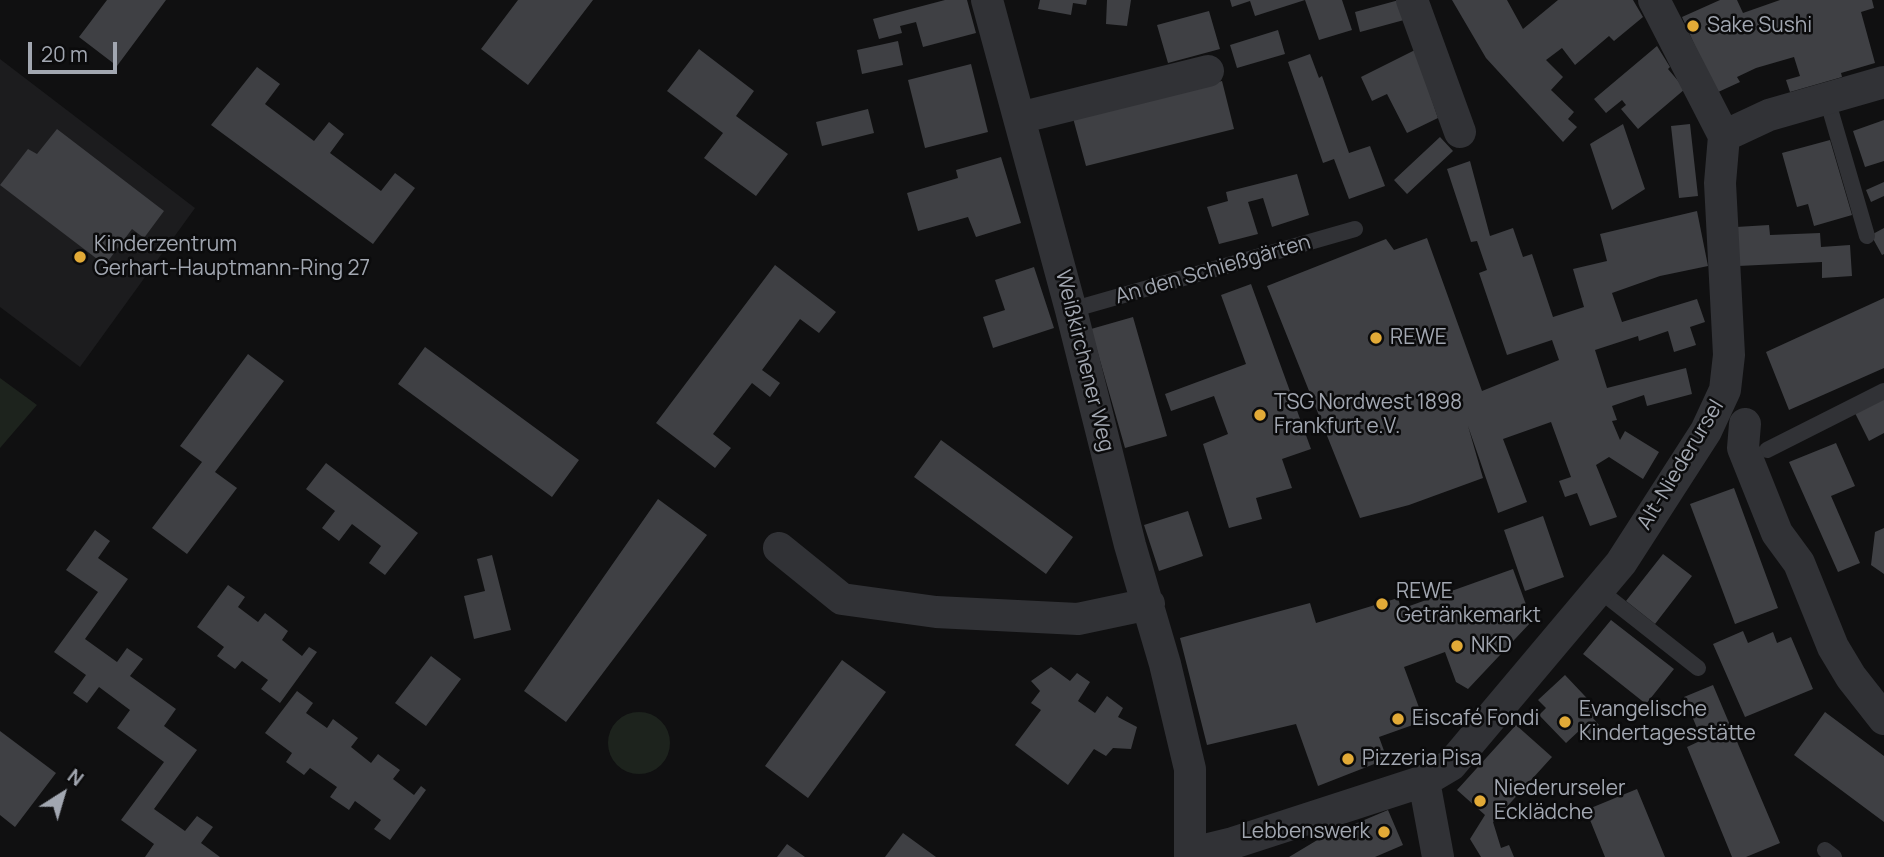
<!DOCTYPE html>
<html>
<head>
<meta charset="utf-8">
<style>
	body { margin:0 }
	#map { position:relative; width:1884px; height:857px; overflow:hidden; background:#101011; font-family:Manrope,sans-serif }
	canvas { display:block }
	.north { position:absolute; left:28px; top:759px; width:70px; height:70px; -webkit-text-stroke:5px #0b0b0c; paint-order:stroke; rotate:37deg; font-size:19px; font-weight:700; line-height:28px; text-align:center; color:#a2a7b1 }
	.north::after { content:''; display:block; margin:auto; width:24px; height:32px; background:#a2a7b1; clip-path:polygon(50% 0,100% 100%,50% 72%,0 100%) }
	.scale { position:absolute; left:28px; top:42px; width:89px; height:32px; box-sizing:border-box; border:4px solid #a2a7b1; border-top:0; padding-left:9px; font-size:21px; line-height:24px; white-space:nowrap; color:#a2a7b1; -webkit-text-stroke:5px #0b0b0c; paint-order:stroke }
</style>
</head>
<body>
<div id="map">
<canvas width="1884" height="857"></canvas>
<div class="north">N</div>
<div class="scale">20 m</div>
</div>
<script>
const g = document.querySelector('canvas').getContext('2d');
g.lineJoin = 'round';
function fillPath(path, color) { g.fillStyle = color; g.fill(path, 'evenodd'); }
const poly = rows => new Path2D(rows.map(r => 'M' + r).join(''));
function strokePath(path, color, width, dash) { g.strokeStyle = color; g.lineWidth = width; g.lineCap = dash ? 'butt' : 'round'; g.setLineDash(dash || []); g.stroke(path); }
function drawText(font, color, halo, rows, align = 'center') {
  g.font = font + ' Manrope,sans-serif'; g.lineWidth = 5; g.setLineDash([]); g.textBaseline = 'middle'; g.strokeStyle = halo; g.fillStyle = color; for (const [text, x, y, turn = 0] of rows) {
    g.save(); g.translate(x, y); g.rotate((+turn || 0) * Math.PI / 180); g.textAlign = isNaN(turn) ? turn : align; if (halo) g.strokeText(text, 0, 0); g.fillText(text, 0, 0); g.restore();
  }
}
const built = poly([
	[0,59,195,208,80,367,0,307]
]);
const green = poly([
	[0,378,37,405,0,448],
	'608 743a31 31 0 1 1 62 0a31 31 0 1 1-62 0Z'
]);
const building = poly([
	[107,0,166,0,117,66,79,37],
	[518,0,593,0,528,85,481,49],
	[945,0,967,0,976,33,923,47,916,22,900,26,902,33,879,39,873,19],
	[1040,0,1087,0,1086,5,1073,3,1071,15,1038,9],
	[1107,0,1131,0,1127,26,1106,24],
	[1230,0,1342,0,1352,30,1319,40,1305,0,1255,16,1250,1,1232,7],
	[1399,0,1404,20,1360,32,1355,12],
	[1452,0,1507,0,1523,29,1558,0,1633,0,1643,17,1614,41,1609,36,1575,65,1562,48,1546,60,1563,77,1551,90,1574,112,1568,119,1577,127,1563,142,1486,58],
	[1720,0,1737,0,1743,13,1780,0,1872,0,1874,8,1861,12,1875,63,1841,73,1842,77,1790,92,1786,80,1800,76,1794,57,1756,68,1737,77,1740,82,1716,93,1682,17],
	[1209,11,1220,49,1168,63,1157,25],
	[1278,30,1285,54,1237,68,1230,45],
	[898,41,903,65,862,74,857,50],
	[1657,46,1670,67,1668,69,1685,89,1638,129,1621,109,1626,105,1622,100,1606,113,1594,99],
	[699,49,754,91,736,116,788,154,756,196,704,158,723,133,667,91],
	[1415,50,1438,118,1407,133,1387,94,1372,101,1361,77],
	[1310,54,1319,78,1322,76,1349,153,1370,146,1385,186,1349,199,1334,159,1323,163,1288,62],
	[971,64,988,132,925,148,908,80],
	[257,67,280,84,265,104,314,141,329,122,344,134,330,153,381,191,395,173,415,188,373,244,211,125],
	[1222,81,1234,129,1086,166,1073,118],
	[868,109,874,133,822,146,816,122],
	[1884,120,1884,161,1865,167,1853,131],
	[1623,124,1645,189,1612,210,1590,144],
	[1690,124,1698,196,1679,198,1671,126],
	[57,129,164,211,144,238,132,229,105,265,0,185,28,149,37,154],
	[1440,137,1453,151,1407,194,1394,180],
	[1830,140,1852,215,1814,226,1808,204,1797,207,1782,153],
	[1001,157,1021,223,976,237,968,217,918,231,907,193,958,178,956,170],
	[1470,161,1490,236,1513,228,1523,257,1532,254,1553,317,1584,307,1573,269,1607,261,1600,234,1697,211,1708,266,1660,276,1612,293,1622,322,1697,299,1705,322,1690,327,1696,345,1674,352,1668,331,1639,341,1638,336,1595,350,1607,388,1686,368,1692,394,1647,406,1644,395,1612,406,1617,420,1612,421,1620,440,1625,431,1659,452,1643,479,1609,457,1596,465,1617,517,1590,526,1577,493,1565,497,1559,481,1571,477,1551,422,1503,439,1527,502,1498,513,1468,426,1483,478,1409,505,1360,518,1267,286,1386,239,1394,250,1427,238,1482,391,1559,360,1552,340,1507,355,1479,273,1487,270,1477,241,1471,242,1447,169],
	[1297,174,1309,215,1272,227,1263,198,1248,202,1258,234,1219,244,1207,207,1228,201,1226,192],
	[1884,182,1884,196,1871,202,1866,190],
	[1769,225,1770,235,1820,233,1821,247,1850,245,1852,276,1822,278,1822,262,1738,266,1736,227],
	[1884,228,1884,254,1882,255,1871,235],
	[775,265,836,312,819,333,800,319,762,370,780,383,770,397,752,383,713,434,731,448,715,468,656,423],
	[1034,267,1054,328,993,348,983,317,1005,310,995,280],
	[1251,284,1311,449,1282,459,1292,488,1256,498,1262,519,1229,528,1203,444,1228,434,1214,396,1171,411,1165,394,1246,364,1221,295],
	[1884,298,1884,368,1789,410,1766,352],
	[1133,317,1167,436,1125,448,1091,329],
	[425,347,579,460,552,497,398,384],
	[248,354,284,381,215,472,237,488,187,554,152,528,202,462,180,446],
	[1884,396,1884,433,1869,441,1854,411],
	[941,440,1073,537,1046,574,914,477],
	[1836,443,1855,486,1831,496,1860,563,1838,572,1789,462],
	[326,463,418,533,385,575,369,563,381,546,352,524,339,541,322,528,335,511,306,489],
	[1734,488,1778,608,1735,624,1690,504],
	[658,499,707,535,566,722,524,691],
	[1188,511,1203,556,1159,571,1144,525],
	[1543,516,1564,577,1525,591,1504,530],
	[1884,528,1884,574,1871,565,1875,532],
	[95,530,110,541,98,558,128,579,85,639,117,662,127,648,143,659,130,676,176,709,164,726,197,750,154,809,185,831,197,816,213,827,201,843,220,857,145,857,154,844,121,820,164,762,117,728,130,710,99,687,87,703,73,693,86,675,54,652,98,592,66,570],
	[1663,554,1692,576,1655,624,1626,601],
	[492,555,511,630,474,639,464,596,485,591,477,559],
	[1513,569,1532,621,1468,689,1456,682,1445,652,1404,667,1424,721,1379,737,1387,759,1318,786,1296,724,1207,745,1180,638,1310,603,1316,623,1398,598,1401,609],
	[228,585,245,597,238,607,258,622,265,613,288,631,282,640,302,656,309,647,317,652,280,703,261,689,268,680,242,661,235,669,217,656,224,647,197,627],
	[1611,620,1674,669,1646,704,1583,654],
	[1743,631,1748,643,1773,632,1777,643,1791,637,1813,689,1745,717,1713,644],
	[431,656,461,679,426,726,395,703],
	[842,660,886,692,808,798,765,766],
	[1051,667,1070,681,1077,673,1090,682,1078,701,1095,713,1107,696,1123,708,1118,717,1137,727,1131,749,1113,748,1106,756,1094,749,1068,785,1015,745,1041,710,1031,703,1040,691,1031,681],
	[1565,675,1600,712,1593,718,1599,725,1588,736,1581,729,1566,743,1539,715,1546,708,1538,700],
	[1713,685,1780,843,1746,857,1732,857,1687,747,1702,740,1684,697],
	[297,691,313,703,306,713,327,728,333,719,358,738,351,747,371,763,378,754,386,760,400,770,393,779,414,795,421,786,426,790,390,840,374,829,381,820,355,801,349,810,330,797,337,787,310,768,304,775,286,762,292,753,265,733],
	[1825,712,1884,756,1884,822,1794,755],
	[1516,725,1552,757,1493,822,1501,848,1509,845,1514,857,1481,857,1470,839,1485,815,1457,790],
	[0,731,56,773,15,827,0,815],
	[1637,789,1665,857,1605,857,1586,810],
	[1388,810,1403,845,1375,857,1289,857,1319,839],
	[903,833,936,857,885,857],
	[787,844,805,857,777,857]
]);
const service = poly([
	[1827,99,1867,236],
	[1071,310,1355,229],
	[1767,450,1884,391],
	[1599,590,1698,668],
	[1825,850,1834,857]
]);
const minor = poly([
	[987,0,1071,310,1130,545,1165,664,1190,769,1190,857],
	[1412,0,1460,132],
	[1019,118,1208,71],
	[1724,136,1769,115,1884,82],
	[1745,424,1743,448,1777,533,1799,563,1833,647,1851,677,1884,719],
	[779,548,842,599,936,612,1078,619,1149,604],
	[1424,781,1438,857],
	[1192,853,1233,843,1424,781,1451,765,1621,563,1706,431,1725,390,1729,355,1720,183,1724,136,1654,0]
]);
const markers = [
	[1693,26,7,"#e2aa37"],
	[80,257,7,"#e2aa37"],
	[1376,338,7,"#e2aa37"],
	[1260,415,7,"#e2aa37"],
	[1382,604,7,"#e2aa37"],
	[1457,646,7,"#e2aa37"],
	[1398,719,7,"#e2aa37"],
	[1565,722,7,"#e2aa37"],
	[1348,759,7,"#e2aa37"],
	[1480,801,7,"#e2aa37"],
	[1384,832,7,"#e2aa37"]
];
const poiNames = [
	["Sake Sushi",1707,26],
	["Kinderzentrum",94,245],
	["Gerhart-Hauptmann-Ring 27",94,269],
	["REWE",1390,338],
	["TSG Nordwest 1898",1274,403],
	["Frankfurt e.V.",1274,427],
	["REWE",1396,592],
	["Getränkemarkt",1396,616],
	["NKD",1471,646],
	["Evangelische",1579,710],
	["Kindertagesstätte",1579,734],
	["Eiscafé Fondi",1412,719],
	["Pizzeria Pisa",1362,759],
	["Niederurseler",1494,789],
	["Ecklädche",1494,813],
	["Lebbenswerk",1370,832,"right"]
];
const streetNames = [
	["An den Schießgärten",1213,270,-16],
	["Weißkirchener Weg",1084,361,76],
	["Alt-Niederursel",1681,465,-59]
];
fillPath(built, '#1c1c1e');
fillPath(green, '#1d231d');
fillPath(building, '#3f4044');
strokePath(service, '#313236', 16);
strokePath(minor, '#313236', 32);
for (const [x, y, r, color] of markers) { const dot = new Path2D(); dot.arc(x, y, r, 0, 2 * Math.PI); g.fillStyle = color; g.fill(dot); strokePath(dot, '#0b0b0c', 2.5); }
drawText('21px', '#a2a7b1', '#0b0b0c', poiNames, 'left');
drawText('21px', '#a2a7b1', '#0b0b0c', streetNames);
</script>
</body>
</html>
